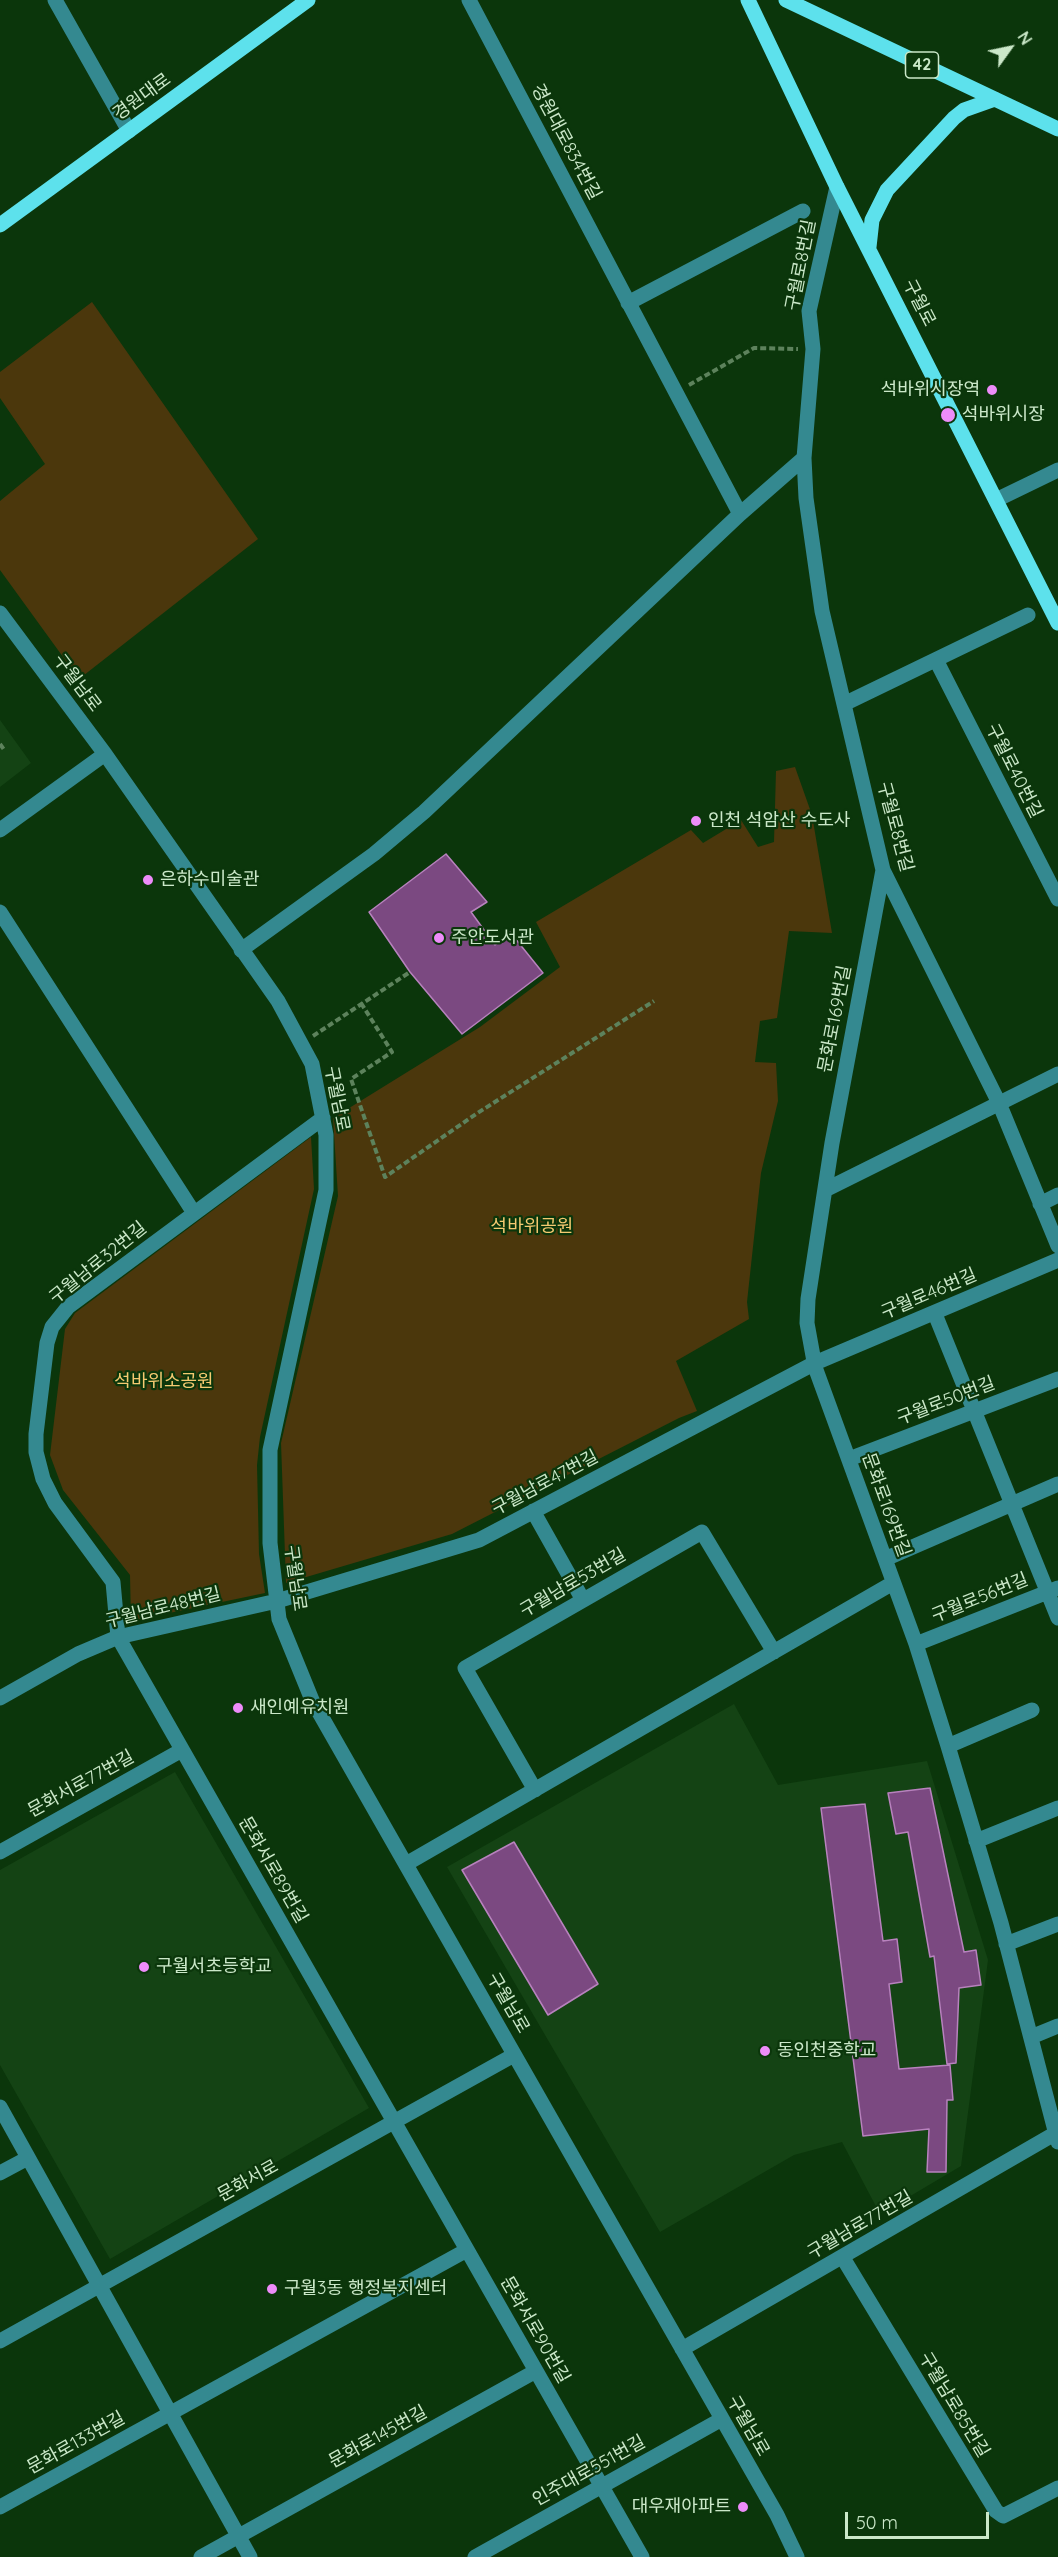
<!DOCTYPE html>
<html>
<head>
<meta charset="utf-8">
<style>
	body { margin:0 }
	#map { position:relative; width:1058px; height:2557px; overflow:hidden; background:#0b360b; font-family:Quicksand,sans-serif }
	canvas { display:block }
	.north { position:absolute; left:980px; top:18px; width:60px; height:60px; -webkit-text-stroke:4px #0b360b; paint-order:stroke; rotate:57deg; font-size:16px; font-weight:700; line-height:24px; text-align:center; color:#cbe8c9 }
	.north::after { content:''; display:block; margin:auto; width:21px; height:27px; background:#cbe8c9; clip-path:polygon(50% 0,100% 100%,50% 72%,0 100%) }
	.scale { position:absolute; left:845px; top:2512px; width:144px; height:27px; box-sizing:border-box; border:3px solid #cbe8c9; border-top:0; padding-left:8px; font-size:18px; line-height:21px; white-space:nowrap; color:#cbe8c9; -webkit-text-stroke:4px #0b360b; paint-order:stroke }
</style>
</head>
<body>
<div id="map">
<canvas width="1058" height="2557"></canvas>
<div class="north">N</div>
<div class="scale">50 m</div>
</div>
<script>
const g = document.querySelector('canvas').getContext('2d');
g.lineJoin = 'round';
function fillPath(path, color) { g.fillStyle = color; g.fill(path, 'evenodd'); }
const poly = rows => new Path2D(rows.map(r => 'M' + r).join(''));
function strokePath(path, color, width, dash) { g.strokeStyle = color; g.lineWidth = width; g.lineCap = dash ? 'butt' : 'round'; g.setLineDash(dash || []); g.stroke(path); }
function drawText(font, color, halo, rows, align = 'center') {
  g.font = font + ' Quicksand,"Noto Sans KR",sans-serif'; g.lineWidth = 4.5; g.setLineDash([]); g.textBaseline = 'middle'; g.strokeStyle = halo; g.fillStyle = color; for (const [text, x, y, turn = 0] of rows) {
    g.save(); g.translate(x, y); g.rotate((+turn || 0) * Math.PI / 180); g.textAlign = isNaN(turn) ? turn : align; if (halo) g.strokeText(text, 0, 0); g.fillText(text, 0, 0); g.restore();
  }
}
const built = poly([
	[0,720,31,763,0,787],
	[734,1704,778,1785,927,1761,988,1960,961,2166,880,2214,842,2142,794,2155,660,2232,447,1867],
	[175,1772,369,2108,110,2259,0,2065,0,1870]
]);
const green = poly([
	[92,302,258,539,79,679,0,570,0,501,45,464,0,398,0,372],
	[795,767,812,815,832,933,789,931,777,1018,760,1021,755,1062,776,1063,778,1101,761,1173,747,1302,749,1319,676,1361,697,1411,679,1418,452,1534,286,1583,281,1443,338,1196,333,1118,480,1027,560,967,536,922,691,830,703,843,741,820,758,847,774,842,776,771],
	[311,1137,314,1189,260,1437,257,1465,259,1554,265,1593,131,1621,130,1575,63,1490,50,1455,65,1329,75,1313]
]);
const building = poly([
	[446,854,487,902,471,912,495,945,510,932,543,973,462,1034,410,972,369,912,446,854],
	[930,1788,964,1952,976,1950,981,1985,959,1988,956,2063,947,2064,934,1956,930,1957,908,1832,896,1834,888,1793,930,1788],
	[865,1804,883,1941,897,1939,902,1982,889,1984,899,2069,950,2065,953,2100,947,2100,946,2172,927,2172,929,2129,863,2136,821,1808,865,1804],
	[514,1842,598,1984,548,2015,462,1870,514,1842]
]);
const path = poly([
	[689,385,754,348,798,349],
	[0,744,5,751],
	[361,1003,392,1052,351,1079,385,1177,476,1114,654,1001],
	[313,1036,410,972]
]);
const minor = poly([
	[55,0,129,131],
	[469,0,740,514],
	[837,187,809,311,813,349,804,458,806,498,822,611,883,870,999,1103,1058,1246],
	[628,303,803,211],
	[996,500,1058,470],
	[0,613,105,754,278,1001,312,1064,326,1135,326,1190,270,1450,270,1543,279,1619,312,1700,777,2515,797,2557],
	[936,660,1058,899],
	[844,704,1028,615],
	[0,830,105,754],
	[883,870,832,1143,808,1299,807,1323,815,1367,916,1644,948,1746,1001,1923,1058,2142],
	[0,912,194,1213],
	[241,950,374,854,424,812,740,514,804,458],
	[323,1118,68,1307,52,1327,47,1343,36,1434,36,1452,43,1479,55,1503,113,1582,118,1637,642,2557],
	[825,1190,1058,1074],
	[1040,1204,1058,1195],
	[935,1314,1058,1618],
	[849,1459,1058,1379],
	[533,1511,583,1600],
	[885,1559,1058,1484],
	[916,1644,1058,1588],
	[0,1698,78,1654,118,1637,277,1601,479,1540,815,1363,1058,1260],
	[948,1746,1032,1710],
	[535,1790,465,1668,702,1532,774,1652],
	[976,1841,1058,1808],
	[0,1852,182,1750],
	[406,1864,893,1583],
	[1006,1944,1058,1924],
	[1031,2037,1058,2026],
	[0,2107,250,2557],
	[0,2173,28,2158],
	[843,2258,996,2511,1003,2516,1058,2488],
	[0,2341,514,2055],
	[682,2349,1056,2133],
	[0,2507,467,2250],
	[201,2557,536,2371],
	[475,2557,722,2419]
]);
const major = poly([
	[748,0,837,187,1058,623],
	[786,0,1058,129],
	[0,225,308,0],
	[869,247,872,220,887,190,954,118,964,110,995,99]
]);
const markers = [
	[992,390,6,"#ed8cf9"],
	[948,415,8,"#ed8cf9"],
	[696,821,6,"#ed8cf9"],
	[148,880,6,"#ed8cf9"],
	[439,938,6,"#ed8cf9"],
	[238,1708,6,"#ed8cf9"],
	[144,1967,6,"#ed8cf9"],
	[765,2051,6,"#ed8cf9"],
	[272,2289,6,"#ed8cf9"],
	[743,2507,6,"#ed8cf9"]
];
const shields = [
	[922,65,33]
];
const shieldNames = [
	["42",922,65]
];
const streetNames = [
	["경원대로",142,97,-36],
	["경원대로834번길",566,142,62],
	["구월로8번길",801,265,-79],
	["구월로",919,303,63],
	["구월남로",77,683,53],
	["구월로40번길",1014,771,63],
	["구월로8번길",895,827,75],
	["문화로169번길",835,1019,-79],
	["구월남로",337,1099,79],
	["구월남로32번길",98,1263,-39],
	["구월로46번길",929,1294,-23],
	["구월로50번길",946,1401,-21],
	["구월남로47번길",545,1483,-28],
	["문화로169번길",886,1505,70],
	["구월남로",295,1578,82],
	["구월남로53번길",573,1583,-30],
	["구월로56번길",980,1598,-22],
	["구월남로48번길",163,1608,-14],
	["문화서로77번길",81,1784,-29],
	["문화서로89번길",273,1870,60],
	["구월남로",508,2003,60],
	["문화서로",248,2181,-29],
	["구월남로77번길",860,2225,-30],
	["문화서로90번길",535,2330,60],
	["구월남로85번길",954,2405,59],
	["구월남로",748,2426,60],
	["문화로145번길",378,2437,-29],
	["문화로133번길",76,2443,-29],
	["인주대로551번길",589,2471,-29]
];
const poiNames = [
	["석바위시장역",980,390,"right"],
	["석바위시장",962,415],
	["인천 석암산 수도사",708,821],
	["은하수미술관",160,880],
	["주안도서관",451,938],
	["새인예유치원",250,1708],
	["구월서초등학교",156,1967],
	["동인천중학교",777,2051],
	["구월3동 행정복지센터",284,2289],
	["대우재아파트",731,2507,"right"]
];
const parkNames = [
	["석바위공원",532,1227],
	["석바위소공원",164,1382]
];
fillPath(built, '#144314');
fillPath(green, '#4b370c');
fillPath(building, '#7b4981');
strokePath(building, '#b882be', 1.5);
strokePath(path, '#5d825c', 4, [6, 3]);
strokePath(minor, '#348990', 15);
strokePath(major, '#5de1ec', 15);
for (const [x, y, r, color] of markers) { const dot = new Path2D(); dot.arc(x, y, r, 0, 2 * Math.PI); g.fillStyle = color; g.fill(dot); strokePath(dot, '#0b360b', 2); }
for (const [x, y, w] of shields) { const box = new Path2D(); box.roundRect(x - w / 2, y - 13, w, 26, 4.5); g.fillStyle = '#0b360b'; g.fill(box); strokePath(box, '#cbe8c9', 1.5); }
drawText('bold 16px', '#cbe8c9', null, shieldNames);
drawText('18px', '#cbe8c9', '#0b360b', streetNames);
drawText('18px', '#cbe8c9', '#0b360b', poiNames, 'left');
drawText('18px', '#f5c971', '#0b360b', parkNames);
</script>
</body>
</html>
